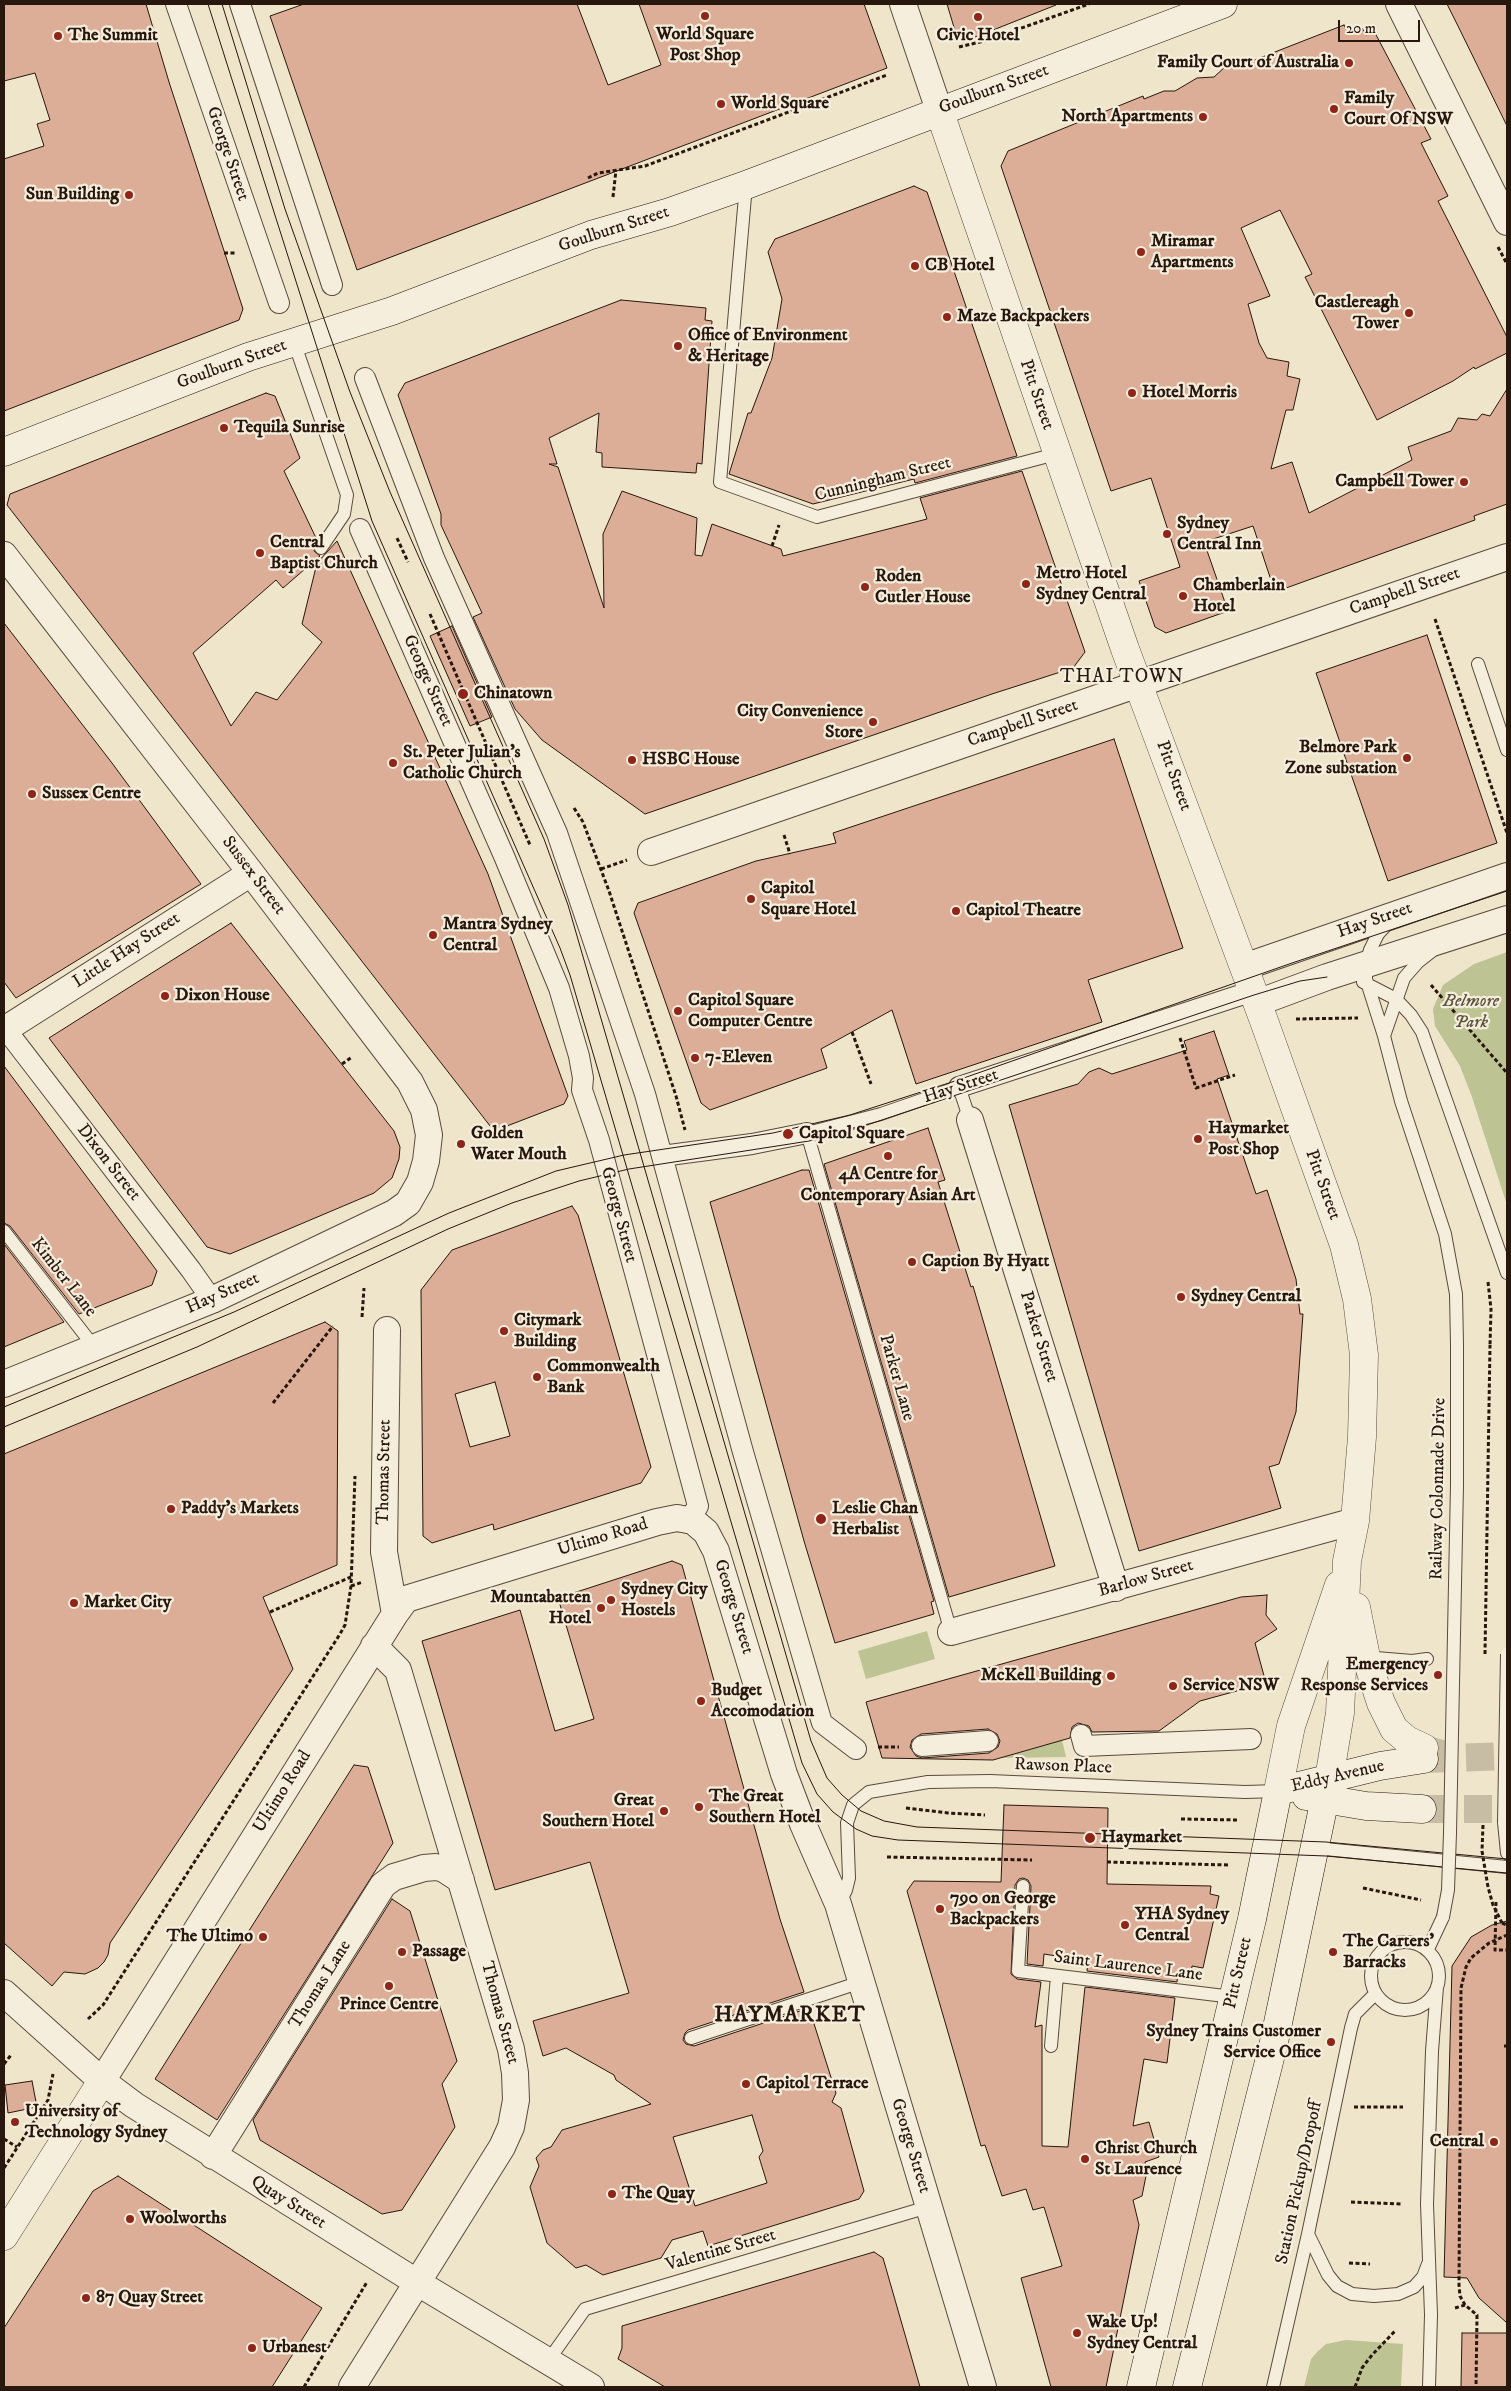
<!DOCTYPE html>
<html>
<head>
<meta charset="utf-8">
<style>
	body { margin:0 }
	#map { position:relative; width:1511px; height:2391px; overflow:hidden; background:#efe5ca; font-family:"IM FELL DW Pica",serif }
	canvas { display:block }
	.frame { position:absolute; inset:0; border:5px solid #28170d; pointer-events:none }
	.scale { position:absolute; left:1338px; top:20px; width:82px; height:22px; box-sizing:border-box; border:2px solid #28170d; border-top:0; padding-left:6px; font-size:15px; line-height:18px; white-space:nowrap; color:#28170d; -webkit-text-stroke:4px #f5eedd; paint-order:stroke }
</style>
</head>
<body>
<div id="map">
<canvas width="1511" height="2391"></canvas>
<div class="frame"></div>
<div class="scale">20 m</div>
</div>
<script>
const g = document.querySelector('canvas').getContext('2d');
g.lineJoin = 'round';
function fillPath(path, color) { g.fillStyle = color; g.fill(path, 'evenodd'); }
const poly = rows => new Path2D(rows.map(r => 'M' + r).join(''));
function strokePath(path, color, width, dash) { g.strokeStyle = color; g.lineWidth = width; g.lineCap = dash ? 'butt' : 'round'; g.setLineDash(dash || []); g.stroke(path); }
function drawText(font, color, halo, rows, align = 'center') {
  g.font = font + ' "IM FELL DW Pica",serif'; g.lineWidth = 4.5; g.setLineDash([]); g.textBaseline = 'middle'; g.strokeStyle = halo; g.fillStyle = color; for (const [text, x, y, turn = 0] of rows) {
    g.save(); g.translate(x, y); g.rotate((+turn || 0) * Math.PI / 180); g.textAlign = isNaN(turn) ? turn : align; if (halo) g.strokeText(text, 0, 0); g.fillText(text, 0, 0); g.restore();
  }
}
const green = poly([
	[1507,952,1507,1205,1472,1097,1460,1066,1435,1026,1433,1009,1443,985,1474,964],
	[927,1631,935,1659,866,1679,858,1651],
	[1062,1740,1066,1757,1000,1758],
	[1346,2340,1403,2344,1401,2387,1304,2387,1311,2359,1318,2351,1326,2344]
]);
const building = poly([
	[4,4,146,4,169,82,243,309,239,320,4,411,4,159,44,146,37,124,50,120,35,73,4,81,4,4],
	[304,4,577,4,608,85,661,65,639,4,864,4,887,68,357,270,270,16,304,4],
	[947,4,1055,4,1056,5,963,42,956,34,947,4],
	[1447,4,1507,4,1507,126,1457,24,1447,4],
	[1344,25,1348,33,1362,28,1366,35,1374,31,1431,139,1421,143,1448,196,1438,201,1507,337,1507,353,1475,369,1474,367,1453,381,1377,420,1305,277,1312,274,1280,210,1241,228,1270,296,1248,304,1259,343,1267,358,1289,362,1287,376,1300,379,1293,410,1286,410,1271,469,1292,462,1309,513,1412,460,1408,447,1451,431,1458,418,1477,420,1482,414,1490,416,1507,389,1507,504,1474,516,1475,520,1275,592,1253,526,1204,542,1228,611,1166,633,1155,627,1139,581,1180,567,1151,478,1111,491,1001,166,1008,151,1143,96,1144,99,1164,91,1175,91,1197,78,1214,77,1225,67,1234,68,1344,25],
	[914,186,927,192,1017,456,915,483,914,479,813,504,729,474,748,413,751,413,772,358,782,299,768,252,775,239,914,186],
	[621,300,706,308,705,320,712,321,702,464,697,463,696,473,602,467,602,453,596,452,599,413,549,438,557,464,549,464,558,467,604,608,603,534,622,491,697,518,695,555,702,556,712,524,781,549,783,556,927,519,920,498,1022,471,1085,652,1073,668,992,694,645,814,542,740,515,709,473,617,482,613,441,525,441,514,398,395,405,383,621,300],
	[266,393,275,396,300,458,284,471,317,540,314,551,320,556,283,588,276,580,193,653,231,726,256,692,277,700,322,642,302,624,317,563,337,541,488,874,568,1096,564,1104,494,1131,7,505,10,494,266,393],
	[4,623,112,763,201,884,16,998,4,982,4,623],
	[452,626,492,717,470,726,430,636,452,626],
	[1427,635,1497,843,1388,881,1316,673,1427,635],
	[1114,739,1183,948,1088,980,1102,1022,916,1084,892,1010,821,1049,827,1068,710,1110,701,1103,634,913,638,903,756,861,836,843,833,833,1114,739],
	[231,923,394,1131,400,1147,399,1159,392,1178,374,1193,230,1254,207,1247,49,1038,231,923],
	[1214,1031,1229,1075,1217,1079,1256,1194,1267,1190,1296,1279,1300,1314,1303,1314,1296,1412,1279,1464,1269,1467,1281,1508,1139,1551,1009,1105,1078,1084,1089,1072,1099,1068,1112,1074,1187,1050,1184,1041,1214,1031],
	[4,1066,157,1271,152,1285,79,1314,10,1226,4,1223,4,1066],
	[928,1128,945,1180,938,1182,971,1287,973,1286,1055,1566,949,1597,824,1164,928,1128],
	[802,1170,809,1170,934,1601,931,1602,934,1614,835,1643,804,1541,710,1202,802,1170],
	[572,1206,578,1215,651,1467,641,1483,494,1530,493,1524,432,1543,423,1536,421,1290,452,1250,572,1206],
	[495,1382,510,1436,470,1447,455,1394,495,1382],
	[4,1244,64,1322,4,1347,4,1244],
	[325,1322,338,1331,337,1565,263,1597,293,1669,110,1943,108,1955,104,1962,98,1968,85,1974,64,1972,52,1986,4,1943,4,1454,325,1322],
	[672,1561,682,1565,780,1919,804,1992,688,2030,685,2033,683,2040,686,2044,694,2046,809,2008,836,2093,832,2102,841,2108,864,2191,859,2199,708,2246,703,2231,672,2240,661,2258,603,2275,586,2265,576,2268,547,2243,530,2187,539,2166,536,2158,543,2150,551,2147,562,2130,651,2104,616,2080,614,2075,566,2048,543,2056,533,2021,629,1993,590,1862,495,1890,422,1641,520,1610,555,1731,594,1719,558,1598,672,1561],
	[752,2115,763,2151,759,2157,767,2183,695,2206,673,2137,752,2115],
	[1267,1595,1266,1615,1277,1629,1255,1643,1266,1683,1200,1701,1159,1731,1092,1732,1089,1726,1078,1723,1072,1727,1070,1738,993,1760,882,1758,866,1702,1241,1597,1267,1595],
	[988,1729,997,1734,1000,1741,998,1747,989,1753,922,1758,916,1756,910,1747,912,1740,921,1734,988,1729],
	[354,1765,368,1767,393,1843,217,2120,155,2079,354,1765],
	[1004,1805,1108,1808,1107,1884,1211,1886,1210,1894,1219,1896,1203,1968,1192,1966,1191,1975,1178,1973,1177,1982,1087,1971,1088,1961,1044,1954,1043,1966,1027,1964,1031,1886,1028,1880,1023,1878,1019,1879,1015,1885,1011,1974,1017,1979,1041,1982,1035,2027,1042,2025,1042,2146,1068,2147,1085,1987,1175,1998,1167,2063,1144,2059,1133,2126,1149,2122,1159,2157,1145,2162,1147,2171,1142,2196,1133,2200,1139,2225,1106,2387,1051,2387,1021,2278,1062,2266,1044,2207,1033,2210,1026,2189,1002,2196,985,2145,981,2146,907,1891,914,1881,1001,1882,1004,1805],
	[392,1899,410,1911,457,2061,442,2084,455,2127,402,2210,382,2214,260,2140,253,2120,392,1899],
	[1507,1921,1507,2323,1479,2298,1467,2278,1444,2277,1452,1966,1471,1937,1492,1925,1507,1921],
	[32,2081,37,2107,8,2113,5,2085,32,2081],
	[118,2176,322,2308,272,2387,4,2387,4,2328,93,2191,118,2176],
	[874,2252,883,2258,920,2387,665,2387,618,2359,622,2348,622,2326,874,2252],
	[1462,2333,1507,2333,1507,2387,1461,2387,1462,2333]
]);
const minorTunnel = poly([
	[1424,1748,1456,1757]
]);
const secondaryTunnel = poly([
	[1424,1759,1507,1756],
	[1422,1809,1507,1809]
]);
const path = poly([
	[959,47,988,40,1089,4],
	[588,178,598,173,645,166,887,75],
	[613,197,616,170],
	[1498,247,1507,264],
	[224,253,237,253],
	[397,538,408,562],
	[772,546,779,525],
	[430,614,530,845],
	[1435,619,1507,833],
	[574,808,583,822,609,891,676,1096,685,1130],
	[784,835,790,854],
	[601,869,627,860],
	[1431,985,1507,1073],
	[1296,1019,1358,1018],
	[852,1032,871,1084],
	[1180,1038,1196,1088,1235,1075],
	[342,1064,352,1057],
	[1488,1282,1491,1309,1490,1345],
	[362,1317,364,1288],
	[520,1341,545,1334],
	[522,1345,546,1339],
	[273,1403,333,1326],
	[351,1586,363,1582],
	[270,1612,351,1577],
	[878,1747,899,1747],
	[906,1808,948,1813,985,1815],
	[1181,1819,1239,1820],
	[887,1857,1032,1860],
	[1107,1862,1230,1865],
	[1363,1888,1421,1900],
	[1496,1902,1495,1950,1507,1950],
	[1502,1923,1507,1925],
	[88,2019,103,2005,340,1634,345,1625,351,1586,355,1476],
	[1504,2046,1507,2046],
	[4,2064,11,2055],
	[1354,2107,1403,2107],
	[4,2139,17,2147],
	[4,2168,48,2100,53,2074],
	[1351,2202,1402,2204],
	[1349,2263,1370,2264],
	[1465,2305,1460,2296,1459,2285,1461,1988,1466,1967,1471,1958,1489,1943,1507,1935],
	[1455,2308,1465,2305,1477,2315,1476,2387],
	[304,2387,367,2282],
	[1355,2387,1362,2368,1372,2355,1396,2330]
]);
const service = poly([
	[746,185,720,482,817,517,1056,454],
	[294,342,347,495,344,514,321,548],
	[1478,664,1507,750],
	[1388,923,1378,934,1370,950,1366,964,1366,979,1384,1036,1401,1101,1445,1234,1456,1294,1457,1345],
	[1363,982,1396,999,1411,1015,1422,1032,1507,1273],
	[1384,1036,1404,978,1418,962,1432,951],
	[4,1231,95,1348],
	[951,1632,807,1133,881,1114,959,1087,970,1120],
	[1364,1657,1412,1661,1427,1659],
	[1504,1822,1507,1853],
	[1315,1848,1507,1867],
	[1023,1886,1018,1971,1233,1997],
	[839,1904,846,1890,849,1878,847,1823,853,1805,869,1792,928,1782,990,1781,1245,1792,1278,1791],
	'1371 1976a34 34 0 1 1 68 0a34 34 0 1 1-68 0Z',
	[1428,1949,1443,1917],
	[691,2038,861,1982],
	[1051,2046,1057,1976],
	[1308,2234,1328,2275,1337,2286,1352,2294,1374,2296,1398,2294,1414,2287,1423,2277,1428,2264],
	[548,2361,585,2309,928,2207],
	[1273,2387,1308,2234,1351,2028,1355,2014,1375,1994],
	[1429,2387,1431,2315,1427,2204,1432,2051,1437,1987]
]);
const pedestrian = poly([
	[176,4,279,303],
	[240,4,332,285],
	[365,378,434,558,557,833,645,1094,743,1452,822,1723,856,1749],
	[360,529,504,856,559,988,579,1056,583,1078,582,1090,599,1140,698,1506,689,1520],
	[4,1027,191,1270,212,1300],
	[959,1087,1253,991],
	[662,1156,752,1144,807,1133],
	[1081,1735,1084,1746,1251,1739],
	[922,1746,988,1741]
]);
const minor = poly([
	[903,4,939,110],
	[1399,4,1507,222],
	[4,555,251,873,410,1082,424,1110,429,1135,426,1161,420,1182,408,1203,394,1213,212,1300,4,1384],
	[651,852,1507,557],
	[1244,967,1507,876],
	[1257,1003,1327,977,1507,919],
	[4,1030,251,873],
	[970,1120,1116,1588],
	[387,1330,384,1552,395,1614],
	[951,1632,1355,1521],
	[4,1993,102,2081,134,2105,418,2283,591,2387],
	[102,2081,395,1614,406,1599,657,1522,677,1518,693,1521,706,1532,716,1551,784,1774,803,1824,838,1904,983,2387],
	[213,2156,383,1885,394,1877,424,1868,436,1867,444,1869,461,1880],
	[352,2387,502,2147,511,2127,516,2100,515,2073,511,2049,398,1670,374,1646]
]);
const tertiary = poly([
	[939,110,1125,649,1264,1021,1344,1245,1357,1299,1364,1355,1362,1437,1355,1521,1347,1561,1340,1713,1329,1779],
	[1356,1607,1366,1657,1381,1703,1394,1729,1407,1740,1424,1748],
	[1278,1791,1291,1726,1339,1585],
	[4,2236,102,2081]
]);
const secondary = poly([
	[4,452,248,357,392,311,591,235,670,212,746,185,1223,4],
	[1278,1791,1380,1766,1424,1759],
	[1306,1796,1366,1806,1422,1809],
	[1141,2387,1252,1919,1278,1791],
	[1187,2387,1274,2042,1329,1779]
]);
const tram = poly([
	[208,4,372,521,560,948,570,975,802,1763,817,1794,833,1812,856,1829,872,1836,898,1840,1326,1856,1507,1873],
	[222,4,285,209,350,392,390,492,544,839,568,905,811,1741,827,1778,842,1795,861,1811,884,1821,917,1827,1326,1842,1507,1859],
	[4,1407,234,1312,449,1213,556,1171,624,1155,773,1133,850,1115,958,1080,1292,963,1507,891],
	[4,1427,197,1347,448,1229,512,1203,579,1181,629,1169,809,1141,861,1127,1254,995,1300,981,1327,977]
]);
const pathBridge = poly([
	[1485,1654,1490,1345],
	[1483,1825,1482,1851,1488,1887,1493,1905,1502,1923]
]);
const serviceBridge = poly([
	[1504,1822,1507,1654],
	[1443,1917,1448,1890,1450,1833,1457,1485,1457,1345]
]);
const markers = [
	[705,16,5,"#8f2418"],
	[978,17,5,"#8f2418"],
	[58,36,5,"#8f2418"],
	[1349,63,5,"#8f2418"],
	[721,104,5,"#8f2418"],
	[1334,109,5,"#8f2418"],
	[1203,117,5,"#8f2418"],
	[129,195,5,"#8f2418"],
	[1141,252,5,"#8f2418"],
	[915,266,5,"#8f2418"],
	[1409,313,5,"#8f2418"],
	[947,317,5,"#8f2418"],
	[678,346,5,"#8f2418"],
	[1132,393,5,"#8f2418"],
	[224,428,5,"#8f2418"],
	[1464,482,5,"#8f2418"],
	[1167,534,5,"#8f2418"],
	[260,553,5,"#8f2418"],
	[1026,584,5,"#8f2418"],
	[865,587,5,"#8f2418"],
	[1183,596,5,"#8f2418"],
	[463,694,6,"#8f2418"],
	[873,722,5,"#8f2418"],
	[1407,758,5,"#8f2418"],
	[632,760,5,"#8f2418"],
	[393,763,5,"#8f2418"],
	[32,794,5,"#8f2418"],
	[751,899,5,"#8f2418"],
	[956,911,5,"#8f2418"],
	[433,935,5,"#8f2418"],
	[165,996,5,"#8f2418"],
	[678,1011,5,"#8f2418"],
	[695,1058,5,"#8f2418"],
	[788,1134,6,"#8f2418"],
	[1198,1139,5,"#8f2418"],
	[461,1144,5,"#8f2418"],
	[888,1156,5,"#8f2418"],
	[912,1262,5,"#8f2418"],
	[1181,1297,5,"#8f2418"],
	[504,1331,5,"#8f2418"],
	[537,1377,5,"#8f2418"],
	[171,1509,5,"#8f2418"],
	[821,1519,6,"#8f2418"],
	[611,1600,5,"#8f2418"],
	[74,1603,5,"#8f2418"],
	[601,1608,5,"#8f2418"],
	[1438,1675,5,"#8f2418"],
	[1111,1676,5,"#8f2418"],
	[1173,1686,5,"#8f2418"],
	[701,1701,5,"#8f2418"],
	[699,1807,5,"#8f2418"],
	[664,1811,5,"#8f2418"],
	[1090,1838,6,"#8f2418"],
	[940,1909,5,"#8f2418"],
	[1125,1925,5,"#8f2418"],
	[263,1937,5,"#8f2418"],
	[402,1952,5,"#8f2418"],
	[1333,1952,5,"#8f2418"],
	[389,1986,5,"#8f2418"],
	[1331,2042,5,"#8f2418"],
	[746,2084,5,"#8f2418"],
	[15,2122,5,"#8f2418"],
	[1494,2142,5,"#8f2418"],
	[1085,2159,5,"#8f2418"],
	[612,2194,5,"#8f2418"],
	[130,2219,5,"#8f2418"],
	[86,2298,5,"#8f2418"],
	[1077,2333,5,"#8f2418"],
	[252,2348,5,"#8f2418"]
];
const poiNames = [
	["World Square",705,35,"center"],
	["Post Shop",705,56,"center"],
	["The Summit",68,36],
	["Civic Hotel",978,36,"center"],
	["Family Court of Australia",1339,63,"right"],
	["Family",1344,99],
	["Court Of NSW",1344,120],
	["World Square",731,104],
	["North Apartments",1193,117,"right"],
	["Sun Building",119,195,"right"],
	["Miramar",1151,242],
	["Apartments",1151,263],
	["CB Hotel",925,266],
	["Castlereagh",1399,303,"right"],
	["Tower",1399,324,"right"],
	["Maze Backpackers",957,317],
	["Office of Environment",688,336],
	["& Heritage",688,357],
	["Hotel Morris",1142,393],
	["Tequila Sunrise",234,428],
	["Campbell Tower",1454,482,"right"],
	["Sydney",1177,524],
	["Central Inn",1177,545],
	["Central",270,543],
	["Baptist Church",270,564],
	["Metro Hotel",1036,574],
	["Sydney Central",1036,595],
	["Roden",875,577],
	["Cutler House",875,598],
	["Chamberlain",1193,586],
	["Hotel",1193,607],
	["Chinatown",474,694],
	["City Convenience",863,712,"right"],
	["Store",863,733,"right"],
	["Belmore Park",1397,748,"right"],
	["Zone substation",1397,769,"right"],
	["St. Peter Julian's",403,753],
	["Catholic Church",403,774],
	["HSBC House",642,760],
	["Sussex Centre",42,794],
	["Capitol",761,889],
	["Square Hotel",761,910],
	["Capitol Theatre",966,911],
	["Mantra Sydney",443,925],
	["Central",443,946],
	["Dixon House",175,996],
	["Capitol Square",688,1001],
	["Computer Centre",688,1022],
	["7-Eleven",705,1058],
	["Haymarket",1208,1129],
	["Post Shop",1208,1150],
	["Golden",471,1134],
	["Water Mouth",471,1155],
	["Capitol Square",799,1134],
	["4A Centre for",888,1175,"center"],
	["Contemporary Asian Art",888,1196,"center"],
	["Caption By Hyatt",922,1262],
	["Sydney Central",1191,1297],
	["Citymark",514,1321],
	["Building",514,1342],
	["Commonwealth",547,1367],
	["Bank",547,1388],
	["Paddy's Markets",181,1509],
	["Leslie Chan",832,1509],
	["Herbalist",832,1530],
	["Sydney City",621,1590],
	["Hostels",621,1611],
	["Mountabatten",591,1598,"right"],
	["Hotel",591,1619,"right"],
	["Market City",84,1603],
	["Emergency",1428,1665,"right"],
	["Response Services",1428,1686,"right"],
	["McKell Building",1101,1676,"right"],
	["Service NSW",1183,1686],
	["Budget",711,1691],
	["Accomodation",711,1712],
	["The Great",709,1797],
	["Southern Hotel",709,1818],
	["Great",654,1801,"right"],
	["Southern Hotel",654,1822,"right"],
	["Haymarket",1101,1838],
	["790 on George",950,1899],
	["Backpackers",950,1920],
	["YHA Sydney",1135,1915],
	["Central",1135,1936],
	["The Ultimo",253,1937,"right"],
	["The Carters'",1343,1942],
	["Barracks",1343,1963],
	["Passage",412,1952],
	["Prince Centre",389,2005,"center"],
	["Sydney Trains Customer",1321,2032,"right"],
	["Service Office",1321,2053,"right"],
	["Capitol Terrace",756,2084],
	["University of",25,2112],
	["Technology Sydney",25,2133],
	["Central",1484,2142,"right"],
	["Christ Church",1095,2149],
	["St Laurence",1095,2170],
	["The Quay",622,2194],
	["Woolworths",140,2219],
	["87 Quay Street",96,2298],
	["Wake Up!",1087,2323],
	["Sydney Central",1087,2344],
	["Urbanest",262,2348]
];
const streetNames = [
	["Goulburn Street",994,90,-20],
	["George Street",227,154,71],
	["Goulburn Street",614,230,-18],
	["Goulburn Street",232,365,-20],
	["Pitt Street",1036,395,71],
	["Cunningham Street",883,480,-14],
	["Campbell Street",1405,592,-19],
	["George Street",427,681,66],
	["Campbell Street",1023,724,-19],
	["Pitt Street",1173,776,70],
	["Sussex Street",253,876,53],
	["Hay Street",1375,921,-19],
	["Little Hay Street",127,951,-33],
	["Hay Street",961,1087,-18],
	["Dixon Street",108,1163,52],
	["Pitt Street",1322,1185,70],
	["George Street",618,1215,75],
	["Kimber Lane",63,1278,52],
	["Hay Street",223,1294,-24],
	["Parker Street",1038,1337,73],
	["Parker Lane",896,1378,74],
	["Thomas Street",385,1472,-89],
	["Railway Colonnade Drive",1439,1489,-89],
	["Ultimo Road",603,1538,-17],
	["Barlow Street",1146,1579,-16],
	["George Street",733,1607,73],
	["Rawson Place",1063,1767,2],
	["Eddy Avenue",1338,1777,-13],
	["Ultimo Road",283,1792,-58],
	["Saint Laurence Lane",1128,1967,7],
	["Pitt Street",1239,1973,-77],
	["Thomas Lane",321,1985,-58],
	["Thomas Street",499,2013,75],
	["George Street",910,2146,73],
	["Station Pickup/Dropoff",1300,2183,-78],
	["Quay Street",288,2203,32],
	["Valentine Street",721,2251,-16]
];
const parkNames = [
	["Belmore",1471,1002],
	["Park",1471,1023]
];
const neighbourhoodNames = [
	["THAI TOWN",1122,678]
];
const districtNames = [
	["HAYMARKET",790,2016]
];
fillPath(green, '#bec394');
fillPath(building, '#dcad97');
strokePath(building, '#28170d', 1);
strokePath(minorTunnel, '#c7bca4', 26, [26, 13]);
strokePath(secondaryTunnel, '#c7bca4', 28, [28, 14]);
strokePath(service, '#5a4a3c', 14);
strokePath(pedestrian, '#5a4a3c', 22);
strokePath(minor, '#5a4a3c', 28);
strokePath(tertiary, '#5a4a3c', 29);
strokePath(secondary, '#28170d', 29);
strokePath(path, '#28170d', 3, [4, 2.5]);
strokePath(service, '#f5eedd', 12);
strokePath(pedestrian, '#f5eedd', 20);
strokePath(minor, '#f5eedd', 26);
strokePath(tertiary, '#f5eedd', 28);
strokePath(secondary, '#f5eedd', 28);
strokePath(tram, '#28170d', 1);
strokePath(serviceBridge, '#5a4a3c', 14, []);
strokePath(pathBridge, '#28170d', 3, [4, 2.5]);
strokePath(serviceBridge, '#f5eedd', 12);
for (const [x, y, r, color] of markers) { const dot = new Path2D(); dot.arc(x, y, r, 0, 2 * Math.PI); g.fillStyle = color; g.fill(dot); strokePath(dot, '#f5eedd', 2); }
drawText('bold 18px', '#28170d', '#f5eedd', poiNames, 'left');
drawText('18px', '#28170d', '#f5eedd', streetNames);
drawText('italic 18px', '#5c533c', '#f5eedd', parkNames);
g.letterSpacing = '1px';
drawText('19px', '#28170d', '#f5eedd', neighbourhoodNames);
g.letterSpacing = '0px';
g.letterSpacing = '1px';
drawText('bold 22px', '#28170d', '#f5eedd', districtNames);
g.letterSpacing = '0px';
</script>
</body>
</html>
